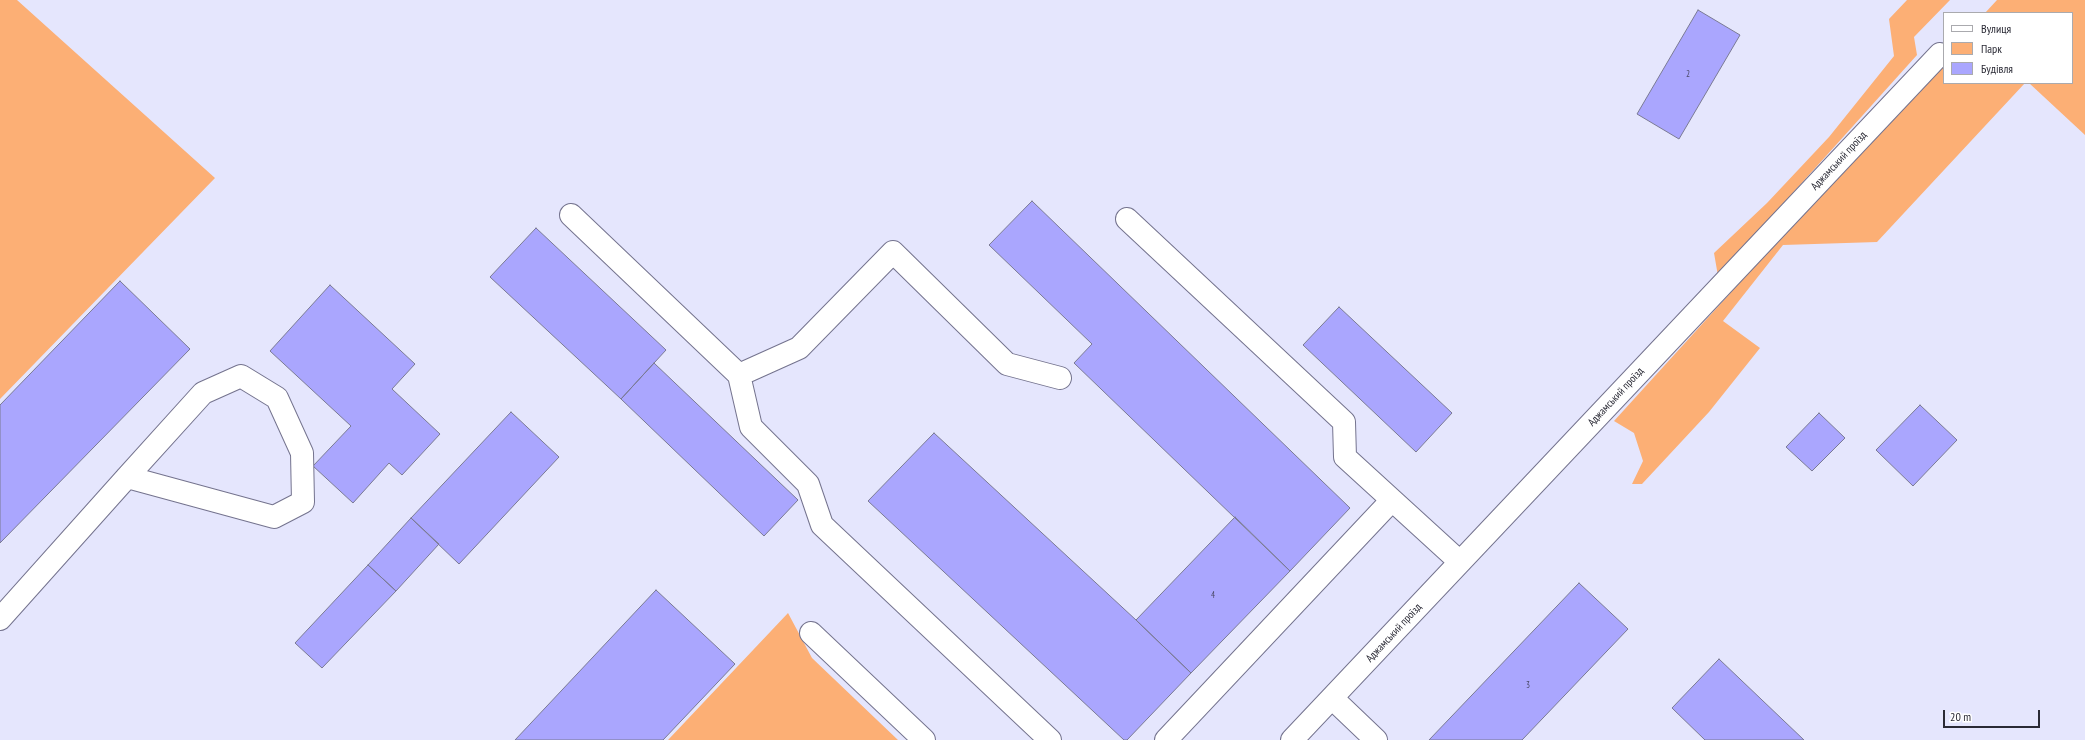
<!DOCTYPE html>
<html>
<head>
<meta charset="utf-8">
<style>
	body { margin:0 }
	#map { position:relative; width:2085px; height:740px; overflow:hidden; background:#e5e6fd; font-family:"PT Sans Narrow",sans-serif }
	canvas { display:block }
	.legend { position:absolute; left:1943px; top:12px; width:130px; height:72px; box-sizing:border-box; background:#fff; border:1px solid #aaaaae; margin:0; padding:5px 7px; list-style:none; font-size:12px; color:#2a2a35 }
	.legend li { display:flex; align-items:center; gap:8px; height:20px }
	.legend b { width:20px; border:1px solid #aaaaae }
	.scale { position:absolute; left:1943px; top:710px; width:97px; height:18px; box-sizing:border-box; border:2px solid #2a2a35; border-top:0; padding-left:5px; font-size:12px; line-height:14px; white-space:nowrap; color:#2a2a35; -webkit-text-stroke:3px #fff; paint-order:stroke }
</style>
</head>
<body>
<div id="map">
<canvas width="2085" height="740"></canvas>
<ul class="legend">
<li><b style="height:5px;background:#fff"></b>Вулиця</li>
<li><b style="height:11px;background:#fcaf75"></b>Парк</li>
<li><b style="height:11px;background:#aaa6fe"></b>Будівля</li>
</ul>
<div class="scale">20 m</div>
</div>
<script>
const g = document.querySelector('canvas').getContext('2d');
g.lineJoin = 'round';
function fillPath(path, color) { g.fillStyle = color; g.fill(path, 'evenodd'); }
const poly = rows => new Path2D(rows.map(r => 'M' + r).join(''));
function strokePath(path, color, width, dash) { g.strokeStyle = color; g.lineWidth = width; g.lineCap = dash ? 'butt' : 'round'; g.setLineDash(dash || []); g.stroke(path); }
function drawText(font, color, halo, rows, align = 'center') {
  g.font = font + ' "PT Sans Narrow",sans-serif'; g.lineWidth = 3.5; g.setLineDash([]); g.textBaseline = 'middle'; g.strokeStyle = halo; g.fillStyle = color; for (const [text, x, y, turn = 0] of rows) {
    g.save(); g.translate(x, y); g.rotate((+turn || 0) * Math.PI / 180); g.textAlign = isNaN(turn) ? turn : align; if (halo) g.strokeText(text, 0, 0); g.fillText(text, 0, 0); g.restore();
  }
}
const green = poly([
	[0,0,17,0,215,178,0,399],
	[1907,0,1950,0,1914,37,1917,55,1718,276,1714,253,1767,203,1829,137,1894,56,1889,19],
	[1997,0,2085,0,2085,135,2029,83,2072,83,2072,13,1985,13],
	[1944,58,1944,83,2025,83,1877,242,1783,245,1723,321,1760,348,1709,412,1642,484,1632,484,1643,461,1634,433,1614,421],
	[788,613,812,658,898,740,668,740]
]);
const building = poly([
	[1698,10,1740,35,1679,139,1637,114,1698,10],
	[1032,201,1350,508,1290,571,1074,363,1092,344,989,245,1032,201],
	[536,228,666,350,621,399,490,277,536,228],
	[120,281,190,349,0,543,0,405,120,281],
	[330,285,415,364,392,389,440,434,402,475,389,463,353,503,313,466,351,426,270,351,330,285],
	[1339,307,1452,413,1416,452,1303,345,1339,307],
	[654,363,798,500,764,536,621,399,654,363],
	[1920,405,1957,440,1913,486,1876,450,1920,405],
	[511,412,559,457,459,564,411,518,511,412],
	[1819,413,1845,438,1812,471,1786,447,1819,413],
	[934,433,1136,620,1191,673,1127,740,1124,740,868,501,934,433],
	[1235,517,1290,571,1191,673,1136,620,1235,517],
	[411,518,439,544,396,591,368,565,411,518],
	[368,565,396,591,322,668,295,643,368,565],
	[1579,583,1628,629,1522,740,1429,740,1579,583],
	[656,590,735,664,663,740,515,740,656,590],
	[1719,659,1804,740,1705,740,1672,708,1719,659]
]);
const minor = poly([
	[571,215,739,375,751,427,808,484,822,525,1050,740],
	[1127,219,1344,422,1345,457,1460,562],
	[739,375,799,348,893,252,1007,364,1060,378],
	[0,619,127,477,203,393,241,376,277,398,302,453,303,502,274,517,127,477],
	[811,633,924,740],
	[1332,698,1376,740],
	[1166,740,1392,500],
	[1292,740,1940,54]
]);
const numberNames = [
	["2",1688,74],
	["4",1213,595],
	["3",1528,685]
];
const streetNames = [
	["Аджамський проїзд",1839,161,-47],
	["Аджамський проїзд",1616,397,-47],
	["Аджамський проїзд",1394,633,-47]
];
fillPath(green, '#fcaf75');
fillPath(building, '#aaa6fe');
strokePath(building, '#7a7a94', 1);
strokePath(minor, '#74738e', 24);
strokePath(minor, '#fff', 22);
drawText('9px', '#4a4967', null, numberNames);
drawText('11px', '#2a2a35', '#fff', streetNames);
</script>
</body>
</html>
